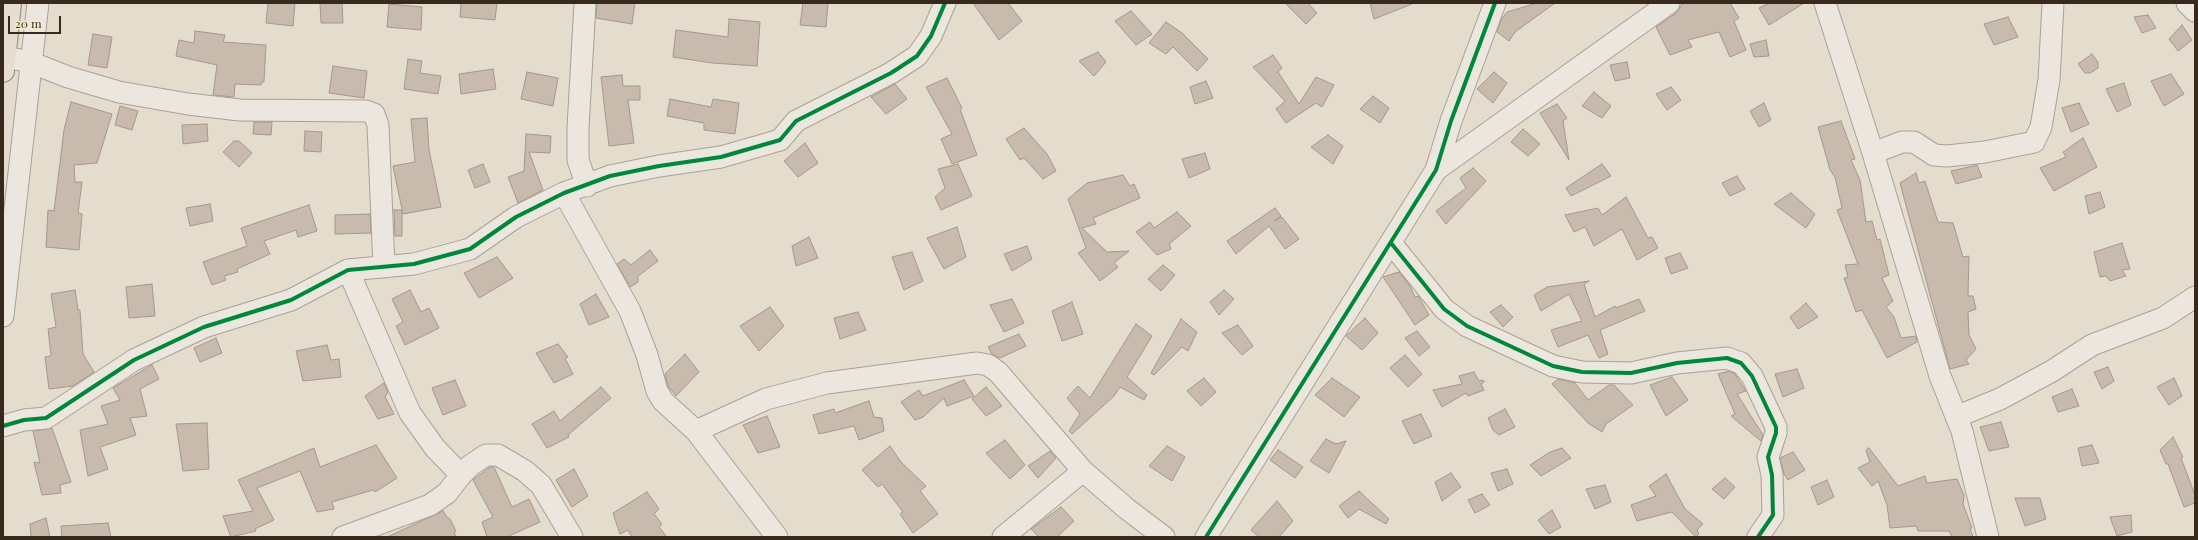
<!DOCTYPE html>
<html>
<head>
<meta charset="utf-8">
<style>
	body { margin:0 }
	#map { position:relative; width:2198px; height:540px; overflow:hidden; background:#e4dccc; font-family:"Playfair Display",serif }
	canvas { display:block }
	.frame { position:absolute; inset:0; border:4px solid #38291d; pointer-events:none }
	.scale { position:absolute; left:8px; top:16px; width:53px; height:18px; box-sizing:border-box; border:2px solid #38291d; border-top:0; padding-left:5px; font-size:12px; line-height:14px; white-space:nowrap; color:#38291d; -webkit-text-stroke:3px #f6e9d2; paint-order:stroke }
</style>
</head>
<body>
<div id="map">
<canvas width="2198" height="540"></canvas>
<div class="frame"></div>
<div class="scale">20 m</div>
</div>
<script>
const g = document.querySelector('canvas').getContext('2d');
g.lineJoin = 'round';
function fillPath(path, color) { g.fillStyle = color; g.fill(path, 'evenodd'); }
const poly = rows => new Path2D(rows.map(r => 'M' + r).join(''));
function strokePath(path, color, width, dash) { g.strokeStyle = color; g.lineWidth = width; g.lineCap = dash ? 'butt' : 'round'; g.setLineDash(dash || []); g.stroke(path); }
const building = poly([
	[268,3,295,3,293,26,266,23,268,3],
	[320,3,342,3,343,23,321,23,320,3],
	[461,3,497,3,495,20,460,17,461,3],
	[597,3,635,3,632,24,596,18,597,3],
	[803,3,828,3,826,27,800,25,803,3],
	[973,3,1008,3,1022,21,999,40,973,3],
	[1285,3,1308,3,1317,13,1306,24,1285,3],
	[1370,3,1411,3,1412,4,1374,19,1370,3],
	[1537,3,1555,3,1515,32,1509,41,1497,32,1501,20,1507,12,1537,3],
	[1683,3,1730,3,1739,18,1734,21,1746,50,1730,57,1719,32,1688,40,1692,47,1670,55,1656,27,1676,13,1683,3],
	[1769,3,1804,3,1769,25,1759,8,1769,3],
	[389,4,422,7,421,30,387,27,389,4],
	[1131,11,1152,34,1136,45,1115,21,1131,11],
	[2148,15,2156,28,2142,33,2134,17,2148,15],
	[2008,17,2018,37,1994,45,1984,24,2008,17],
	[729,19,760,22,757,66,712,63,673,57,676,30,728,37,729,19],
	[1166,22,1182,33,1208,59,1197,71,1173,47,1166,54,1149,43,1166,22],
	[2182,25,2192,40,2178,51,2169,39,2182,25],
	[195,31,225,35,223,42,266,45,264,82,262,82,261,85,235,84,234,97,213,95,217,65,176,56,179,40,194,43,195,31],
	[93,34,112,37,107,68,88,65,93,34],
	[1766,40,1769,56,1754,57,1750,44,1766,40],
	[1098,52,1106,62,1094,76,1079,61,1098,52],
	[2092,54,2098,62,2098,68,2090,73,2085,73,2078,64,2092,54],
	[1273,55,1282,68,1278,72,1299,104,1316,77,1334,85,1322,107,1316,103,1286,123,1276,109,1285,101,1253,67,1273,55],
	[408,59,422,61,420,73,441,76,438,94,404,89,408,59],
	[1627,62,1630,78,1615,81,1610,65,1627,62],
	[333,66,367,71,364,98,329,93,333,66],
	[493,69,496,89,461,94,459,74,493,69],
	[527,72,558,78,553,106,521,99,527,72],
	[1494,72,1507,83,1493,103,1477,89,1494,72],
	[2171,74,2184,94,2164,106,2151,81,2171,74],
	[622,75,623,86,640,86,640,100,628,100,634,143,609,146,601,77,622,75],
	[947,78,962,108,960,109,977,155,952,164,941,139,952,134,926,87,947,78],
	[1206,81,1213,98,1195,104,1190,87,1206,81],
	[2124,83,2131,105,2117,112,2106,89,2124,83],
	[895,84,907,99,886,114,871,97,895,84],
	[1671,87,1681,100,1667,110,1656,94,1671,87],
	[1594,92,1611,106,1602,118,1582,106,1594,92],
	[1373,96,1389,108,1380,123,1360,109,1373,96],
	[670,99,711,107,713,99,739,103,735,134,704,130,704,123,667,116,670,99],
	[71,102,112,114,97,163,74,165,75,182,82,182,78,213,82,214,79,250,46,247,48,210,54,211,64,130,71,102],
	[1764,103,1771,120,1759,127,1750,111,1764,103],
	[2079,103,2089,124,2071,132,2062,108,2079,103],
	[1557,104,1567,118,1563,121,1569,160,1540,113,1557,104],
	[120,106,138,111,132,130,115,125,120,106],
	[427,118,429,150,441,207,403,214,393,166,415,162,411,119,427,118],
	[1841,121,1855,159,1851,160,1860,180,1866,222,1872,221,1877,240,1880,239,1889,275,1882,278,1893,301,1886,307,1894,317,1901,338,1916,336,1917,342,1887,358,1862,310,1856,312,1844,278,1848,277,1845,265,1858,264,1837,210,1842,208,1835,177,1830,170,1818,127,1841,121],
	[254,122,272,122,271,135,253,134,254,122],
	[207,124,208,141,183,144,182,125,207,124],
	[1024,128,1047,154,1056,171,1043,179,1024,158,1020,160,1006,139,1024,128],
	[1523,129,1540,144,1528,156,1511,142,1523,129],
	[305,131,322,132,321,152,304,151,305,131],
	[526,134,551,136,550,153,529,152,543,190,518,203,508,177,524,171,526,134],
	[1328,135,1343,146,1333,164,1311,147,1328,135],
	[2083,138,2097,167,2054,191,2040,168,2066,157,2063,152,2083,138],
	[234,141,239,141,252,153,239,167,223,152,234,141],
	[805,143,818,163,798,177,784,161,805,143],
	[1205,153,1210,169,1189,178,1182,159,1205,153],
	[483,164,490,182,475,188,468,170,483,164],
	[958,164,972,196,941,210,935,197,945,188,938,169,958,164],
	[1602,164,1611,176,1571,196,1566,188,1602,164],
	[1977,165,1982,177,1956,184,1951,171,1977,165],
	[1473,168,1486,181,1446,224,1436,211,1466,188,1460,178,1473,168],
	[1916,173,1919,183,1925,181,1938,222,1953,223,1963,257,1969,256,1968,296,1973,296,1976,309,1968,312,1969,335,1976,349,1966,360,1969,364,1950,369,1900,183,1916,173],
	[1123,175,1130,186,1134,184,1140,198,1093,218,1096,224,1082,228,1107,252,1129,251,1114,263,1118,267,1100,281,1078,253,1086,248,1068,199,1087,183,1123,175],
	[1737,176,1745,189,1730,196,1722,183,1737,176],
	[2100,192,2105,207,2089,214,2085,196,2100,192],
	[1791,193,1815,214,1806,228,1774,204,1791,193],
	[1626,197,1648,238,1652,237,1658,248,1637,260,1622,229,1594,246,1585,227,1574,232,1565,215,1598,208,1602,215,1626,197],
	[210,204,213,221,190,226,186,208,210,204],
	[309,205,317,231,298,237,296,230,264,241,270,254,237,269,238,272,224,276,226,280,212,285,203,262,247,246,241,228,309,205],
	[1275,208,1281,216,1274,221,1282,217,1299,239,1285,249,1269,226,1236,254,1227,241,1275,208],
	[394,210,402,210,402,236,395,236,394,210],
	[1177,212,1191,226,1169,244,1171,249,1157,255,1136,232,1150,222,1154,228,1177,212],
	[370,214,371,233,335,234,335,215,370,214],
	[957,227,966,257,944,269,927,238,957,227],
	[809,237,818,258,796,266,792,246,809,237],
	[2122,243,2130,269,2122,270,2126,276,2110,281,2106,276,2100,277,2094,252,2122,243],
	[1027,246,1032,259,1012,271,1004,254,1027,246],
	[650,250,658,261,638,276,638,282,630,287,617,264,624,259,631,265,650,250],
	[912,252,923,281,904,290,892,257,912,252],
	[1680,253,1688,268,1671,274,1665,258,1680,253],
	[497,257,513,278,479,298,464,273,497,257],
	[1163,265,1175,275,1161,291,1148,279,1163,265],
	[1399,272,1410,286,1415,297,1418,296,1420,299,1429,315,1415,325,1383,277,1399,272],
	[1589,281,1584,284,1595,317,1615,306,1616,308,1639,299,1645,311,1600,330,1608,354,1599,358,1588,335,1558,347,1551,330,1582,321,1569,294,1541,311,1534,295,1547,287,1589,281],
	[152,284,155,316,129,318,126,287,152,284],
	[75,290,78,310,80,310,83,354,94,372,73,386,49,389,45,357,51,356,48,329,56,327,51,294,75,290],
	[410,290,421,312,429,308,439,328,405,345,396,326,403,322,392,299,410,290],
	[1224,290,1234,299,1219,315,1210,302,1224,290],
	[596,294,609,317,589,325,580,304,596,294],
	[1012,299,1024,323,1004,332,990,305,1012,299],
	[1072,302,1083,334,1062,341,1052,311,1072,302],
	[1806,303,1818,317,1798,329,1790,317,1806,303],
	[1501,305,1513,317,1503,327,1490,312,1501,305],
	[770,307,784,326,759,351,740,326,770,307],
	[858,312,866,330,840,339,834,318,858,312],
	[1365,318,1378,333,1362,350,1346,336,1365,318],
	[1181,319,1197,332,1188,351,1182,347,1154,375,1151,373,1181,319],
	[1136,324,1152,336,1127,377,1147,395,1144,400,1120,387,1114,396,1072,434,1069,431,1080,414,1067,398,1078,386,1090,398,1136,324],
	[1238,325,1253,346,1242,355,1222,333,1238,325],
	[1417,331,1430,347,1419,356,1405,338,1417,331],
	[1019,334,1026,346,1000,358,992,354,988,347,1019,334],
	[216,338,222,353,200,362,194,348,216,338],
	[558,344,568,357,565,358,573,374,554,383,536,353,558,344],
	[327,345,331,360,339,359,341,377,303,381,296,351,327,345],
	[685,354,699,372,676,396,668,386,665,374,685,354],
	[1405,355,1422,374,1408,387,1390,368,1405,355],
	[152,365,159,379,140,389,147,416,130,418,136,435,100,447,108,469,88,476,80,430,108,424,101,406,120,400,113,388,152,365],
	[2108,367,2114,381,2102,389,2094,372,2108,367],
	[1797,369,1804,388,1783,397,1775,374,1797,369],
	[1729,371,1734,373,1746,391,1737,394,1763,435,1761,441,1731,416,1735,414,1718,374,1729,371],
	[1474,372,1479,381,1483,380,1484,382,1481,384,1484,390,1468,396,1466,393,1442,407,1433,390,1462,384,1459,376,1474,372],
	[1672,377,1688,400,1666,416,1650,385,1672,377],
	[1204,378,1216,392,1201,406,1187,391,1204,378],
	[1332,378,1360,397,1344,417,1315,395,1332,378],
	[2174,378,2182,396,2169,405,2157,387,2174,378],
	[1558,379,1575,383,1588,400,1609,385,1614,385,1633,405,1606,424,1602,432,1588,423,1552,384,1558,379],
	[455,380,466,406,443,415,432,388,455,380],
	[964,380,974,396,947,406,944,398,923,417,915,420,901,402,919,390,923,396,964,380],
	[384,383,388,392,385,397,394,414,378,419,365,396,384,383],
	[601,387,611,398,568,435,569,437,547,448,532,424,554,411,560,421,601,387],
	[986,387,1002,406,986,416,972,399,986,387],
	[2072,389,2079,406,2058,412,2052,397,2072,389],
	[869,401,874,417,882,418,884,431,859,440,854,426,819,434,813,415,834,409,835,413,869,401],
	[1505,409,1515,427,1499,435,1493,430,1488,418,1505,409],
	[1421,414,1432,436,1414,444,1402,421,1421,414],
	[767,416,780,447,758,453,743,425,767,416],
	[2001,422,2009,447,1989,451,1980,427,2001,422],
	[207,423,209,469,183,471,176,424,207,423],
	[52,428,71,482,60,485,61,493,42,495,34,462,40,463,33,431,52,428],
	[2173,437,2183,457,2181,458,2195,495,2195,503,2184,507,2168,464,2166,464,2160,450,2173,437],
	[1326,439,1336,444,1346,441,1329,473,1310,461,1326,439],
	[1005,440,1025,465,1010,479,986,453,1005,440],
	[376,445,397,478,375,492,373,490,332,502,334,509,317,512,300,471,257,488,274,520,255,529,256,531,231,537,223,516,253,511,238,480,314,448,320,467,376,445],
	[2092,445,2099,463,2082,466,2078,448,2092,445],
	[890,446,901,462,926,486,920,491,938,514,913,533,900,514,903,512,882,484,878,487,862,470,890,446],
	[1167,446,1185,457,1172,481,1149,466,1167,446],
	[1562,448,1571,458,1541,476,1530,465,1550,452,1562,448],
	[1869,448,1898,486,1925,476,1927,483,1957,479,1964,495,1963,504,1972,528,1970,529,1973,537,1952,537,1949,531,1918,531,1916,526,1890,528,1887,505,1878,481,1872,486,1858,468,1870,462,1866,450,1869,448],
	[1278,450,1303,467,1295,478,1270,460,1278,450],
	[1050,451,1056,458,1038,478,1028,466,1050,451],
	[1793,452,1805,470,1788,480,1784,474,1780,458,1793,452],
	[490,467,494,467,512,507,529,499,540,522,507,537,487,537,482,522,493,517,473,480,490,467],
	[574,469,588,496,572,507,556,480,574,469],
	[1507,469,1513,484,1498,491,1491,473,1507,469],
	[1451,473,1461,487,1442,501,1435,482,1451,473],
	[1666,474,1685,509,1703,524,1697,530,1699,534,1696,537,1672,512,1637,521,1631,505,1656,496,1649,486,1666,474],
	[1725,478,1735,487,1724,499,1712,489,1725,478],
	[1827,480,1834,497,1818,505,1811,487,1827,480],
	[1605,485,1611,502,1595,509,1586,489,1605,485],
	[1359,491,1389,519,1386,524,1359,509,1348,518,1339,506,1359,491],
	[647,492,659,509,654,514,662,524,659,527,667,537,632,537,628,530,620,534,613,513,647,492],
	[1482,494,1490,505,1475,513,1468,500,1482,494],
	[2015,498,2040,498,2046,519,2025,526,2015,498],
	[1277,501,1293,521,1279,537,1259,537,1251,530,1277,501],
	[1061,507,1074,521,1057,537,1039,537,1031,529,1061,507],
	[1552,510,1561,527,1549,534,1538,520,1552,510],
	[443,511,447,517,450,519,456,531,454,532,456,537,387,537,443,511],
	[2131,515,2132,532,2117,536,2110,517,2131,515],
	[46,518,50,537,31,537,30,524,46,518],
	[108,523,111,537,62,537,61,526,108,523]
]);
const minor = poly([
	[585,3,578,128,578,160,587,186],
	[1825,3,1873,153,1940,376,1962,431,1988,537],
	[2187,3,2195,11],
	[5,57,30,62,68,77,119,92,188,104,240,110,366,111,374,114,378,125,384,267],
	[1873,153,1902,142,1914,142,1934,155,1947,156,1985,152,2034,142,2041,127,2049,80,2053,3],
	[1436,170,1669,3],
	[564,193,630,311,647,355,657,391,663,401,696,431,777,537],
	[1391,243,1444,309,1467,326,1553,366,1582,372,1631,373,1677,363,1727,358,1741,363,1752,376,1776,427,1776,433,1768,457,1772,475,1773,515,1758,537],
	[3,316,38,3],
	[1956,417,2000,399,2052,371,2092,345,2163,318,2195,297],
	[3,426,24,420,46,418,134,360,204,327,291,300,348,270,414,264,470,249,516,217,564,193,610,176,659,166,721,157,780,140,796,121,891,73,917,56,931,36,945,3],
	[696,431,766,399,827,383,977,363,988,365,998,372,1083,471,1127,509,1164,537],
	[461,475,471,465,486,455,498,455,525,471,541,485,572,537],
	[343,537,430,505,447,493,461,475,435,448,410,413,348,270],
	[1003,537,1083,471],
	[1206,537,1436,170,1451,121,1495,3]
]);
const major = poly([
	[3,71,10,3]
]);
const cycleway = poly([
	[1391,243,1444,309,1467,326,1553,366,1582,372,1631,373,1677,363,1727,358,1741,363,1752,376,1776,427,1776,433,1768,457,1772,475,1773,515,1758,537],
	[3,426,24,420,46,418,134,360,204,327,291,300,348,270,414,264,470,249,516,217,564,193,610,176,659,166,721,157,780,140,796,121,891,73,917,56,931,36,945,3],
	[1206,537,1436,170,1451,121,1495,3]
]);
fillPath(building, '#c8baad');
strokePath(building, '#a4978b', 1);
strokePath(minor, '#a9a196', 23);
strokePath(major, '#8f867c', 24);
strokePath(minor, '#ece7de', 21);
strokePath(major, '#e4ddd0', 22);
strokePath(cycleway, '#00873e', 4);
</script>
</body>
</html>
